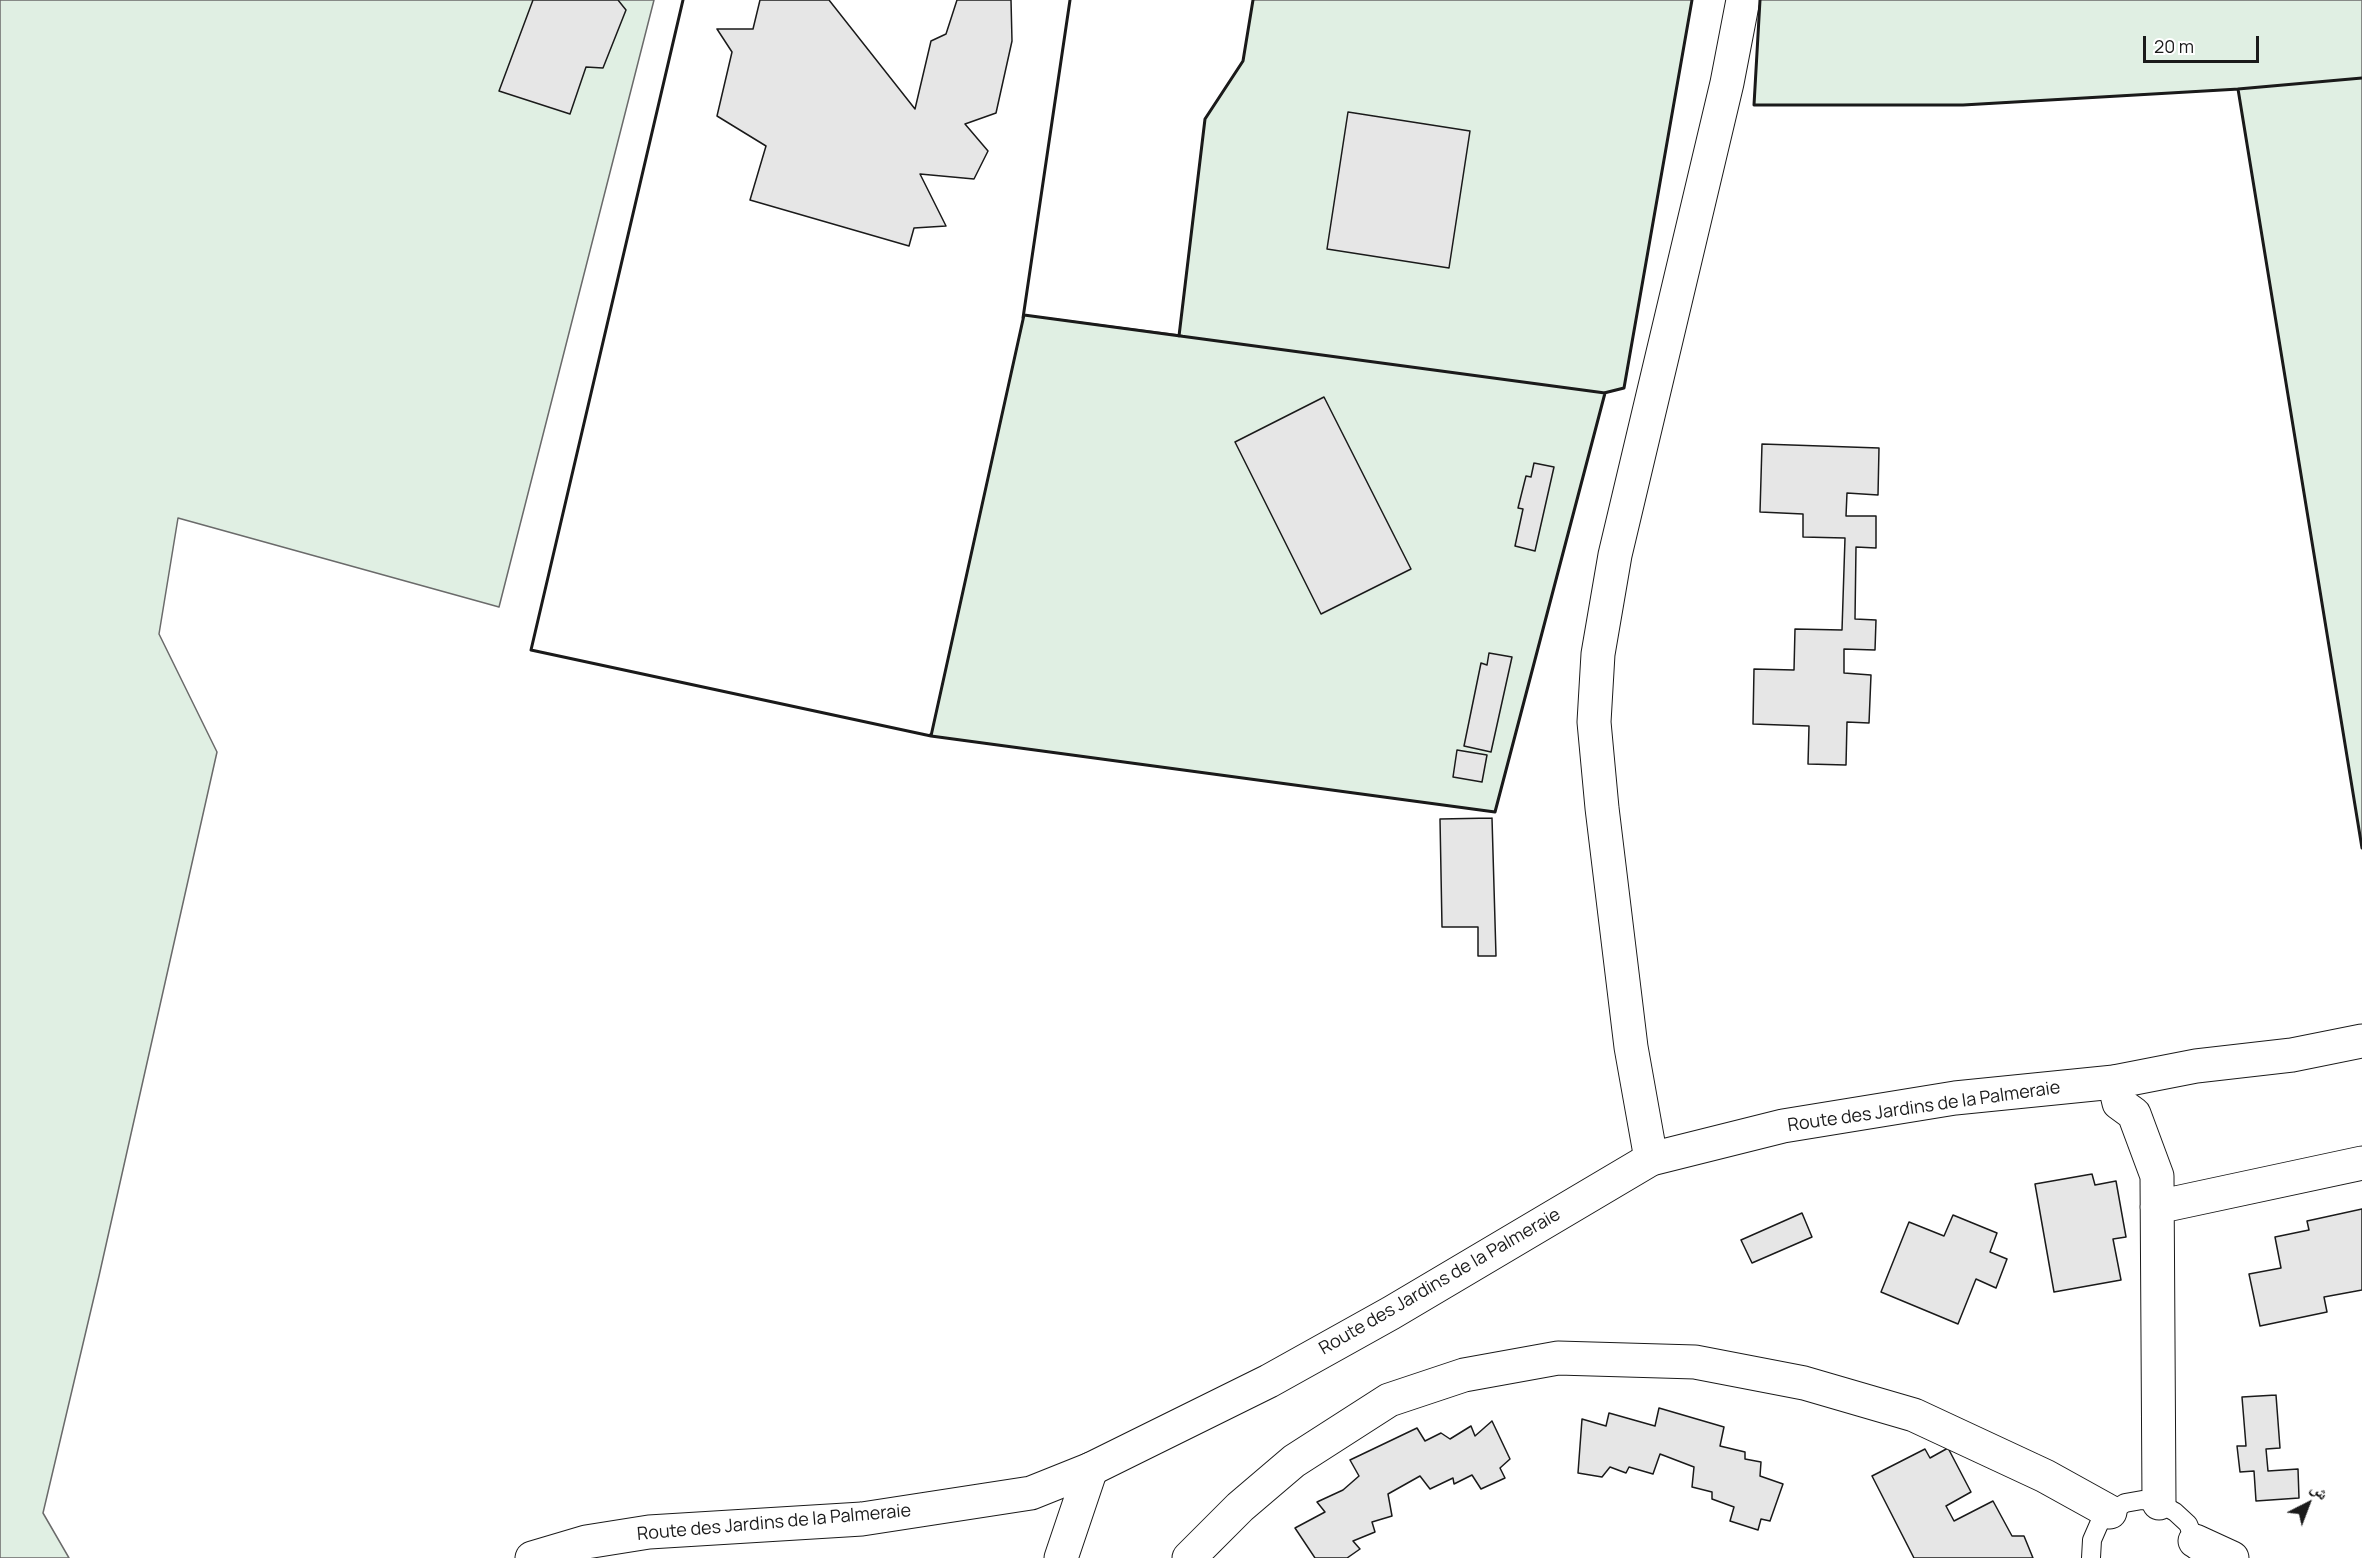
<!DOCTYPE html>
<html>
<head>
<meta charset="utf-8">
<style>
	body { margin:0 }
	#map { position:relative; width:2362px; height:1558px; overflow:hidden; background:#fff; font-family:Manrope,"Noto Naskh Arabic",sans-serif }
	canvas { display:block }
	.north { position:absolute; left:2278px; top:1474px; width:60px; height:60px; -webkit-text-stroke:4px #fff; paint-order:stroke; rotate:42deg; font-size:16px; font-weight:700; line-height:24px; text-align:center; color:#1a1a1a }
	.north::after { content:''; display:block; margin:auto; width:21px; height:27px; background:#1a1a1a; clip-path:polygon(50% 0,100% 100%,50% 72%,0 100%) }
	.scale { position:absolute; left:2143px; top:36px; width:116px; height:27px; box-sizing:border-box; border:3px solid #1a1a1a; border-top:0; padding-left:8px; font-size:18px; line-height:21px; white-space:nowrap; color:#1a1a1a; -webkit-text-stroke:4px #fff; paint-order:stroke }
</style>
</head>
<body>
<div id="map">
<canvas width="2362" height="1558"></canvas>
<div class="north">ش</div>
<div class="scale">20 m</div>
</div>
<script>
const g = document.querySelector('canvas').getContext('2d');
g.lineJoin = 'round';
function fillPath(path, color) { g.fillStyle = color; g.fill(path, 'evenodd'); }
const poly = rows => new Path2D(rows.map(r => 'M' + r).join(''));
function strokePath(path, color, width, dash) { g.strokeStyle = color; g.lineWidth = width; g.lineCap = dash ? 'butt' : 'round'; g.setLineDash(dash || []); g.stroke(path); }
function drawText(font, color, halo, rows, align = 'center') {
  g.font = font + ' Manrope,sans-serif'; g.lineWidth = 4.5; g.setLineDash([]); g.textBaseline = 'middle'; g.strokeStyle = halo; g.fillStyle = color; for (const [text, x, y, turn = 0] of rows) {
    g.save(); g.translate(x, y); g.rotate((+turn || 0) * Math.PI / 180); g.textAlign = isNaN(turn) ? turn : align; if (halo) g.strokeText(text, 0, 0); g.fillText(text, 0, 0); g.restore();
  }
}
const green = poly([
	[0,0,654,0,499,607,178,518,159,634,217,752,99,1276,43,1513,69,1558,0,1558,0,0],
	[1253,0,1692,0,1624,388,1605,393,1495,812,931,736,1024,315,1179,335,1205,119,1243,61,1253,0],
	[1760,0,2362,0,2362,848,2238,89,1963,105,1754,105,1760,0]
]);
const building = poly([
	[533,0,618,0,626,10,603,68,586,67,570,114,499,91,533,0],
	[760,0,829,0,915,109,931,41,946,34,957,0,1011,0,1012,41,996,113,965,124,988,151,974,179,920,174,946,226,914,228,909,246,750,200,766,146,717,116,732,52,717,29,753,29,760,0],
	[1348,112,1470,131,1449,268,1327,249,1348,112],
	[1324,397,1411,569,1321,614,1235,442,1324,397],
	[1762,444,1879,448,1878,495,1847,493,1846,516,1876,516,1876,548,1856,547,1855,619,1876,620,1875,650,1844,649,1844,673,1871,675,1869,723,1847,722,1846,765,1808,764,1809,726,1753,724,1754,669,1794,670,1795,629,1842,630,1845,538,1803,537,1803,514,1760,512,1762,444],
	[1534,463,1554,467,1535,551,1515,546,1523,509,1518,508,1526,476,1531,477,1534,463],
	[1489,653,1512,657,1491,752,1464,746,1481,663,1487,665,1489,653],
	[1457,750,1487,755,1482,782,1453,777,1457,750],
	[1492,818,1496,956,1478,956,1478,927,1442,927,1440,819,1492,818],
	[2092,1174,2095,1185,2116,1181,2126,1237,2113,1239,2121,1280,2054,1292,2035,1184,2092,1174],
	[2362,1209,2362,1290,2324,1297,2327,1312,2260,1326,2249,1274,2281,1268,2275,1237,2309,1230,2307,1221,2362,1209],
	[1802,1213,1812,1237,1752,1263,1741,1240,1802,1213],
	[1953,1215,1997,1233,1990,1252,2007,1259,1996,1288,1976,1279,1958,1324,1881,1292,1909,1222,1944,1236,1953,1215],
	[2276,1395,2280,1448,2266,1449,2268,1471,2298,1469,2299,1498,2256,1501,2254,1471,2240,1472,2237,1446,2246,1446,2242,1397,2276,1395],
	[1659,1408,1724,1427,1720,1446,1745,1452,1745,1459,1761,1462,1760,1476,1783,1484,1770,1521,1761,1519,1758,1530,1730,1521,1734,1507,1712,1499,1712,1492,1692,1487,1694,1467,1660,1454,1653,1474,1629,1467,1626,1473,1610,1467,1602,1477,1578,1473,1582,1419,1606,1426,1609,1413,1655,1426,1659,1408],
	[1492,1421,1510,1459,1500,1468,1505,1478,1481,1489,1472,1475,1454,1484,1453,1478,1430,1489,1420,1476,1388,1494,1392,1516,1372,1522,1375,1532,1353,1541,1360,1549,1347,1558,1315,1558,1295,1528,1325,1512,1317,1502,1343,1490,1359,1476,1350,1460,1417,1428,1425,1441,1441,1433,1450,1439,1471,1426,1475,1436,1492,1421],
	[1948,1448,1971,1492,1946,1506,1954,1521,1993,1501,2012,1536,2024,1536,2033,1558,1914,1558,1872,1476,1925,1449,1930,1458,1948,1448]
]);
const lane = poly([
	[2091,1558,2092,1540,2099,1524,2110,1512,2125,1503,2142,1500,2159,1503,2175,1512,2188,1524,2195,1541,2195,1550]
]);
const street = poly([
	[2114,1082,2119,1103,2134,1114,2157,1176,2159,1503],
	[1651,1159,1631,1047,1602,808,1594,722,1598,654,1615,555,1727,83,1743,0],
	[2157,1207,2362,1163],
	[2195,1541,2232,1558],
	[1061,1558,1091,1469],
	[1189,1558,1240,1507,1294,1461,1389,1400,1464,1375,1558,1358,1695,1362,1804,1383,1914,1415,2045,1476,2110,1512]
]);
const secondary = poly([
	[532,1558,586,1542,649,1532,862,1519,1031,1493,1091,1469,1269,1381,1391,1313,1651,1159,1783,1126,1955,1098,2114,1082,2196,1066,2292,1055,2362,1041]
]);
const wall = poly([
	[683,0,531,650,931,736,931,734],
	[1760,0,1754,105,1963,105,2239,89],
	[2362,78,2238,89,2362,848],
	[1024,315,1605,393,1495,812,931,736,1024,315],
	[1023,318,1070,0],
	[1182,336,1179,336,1205,119,1243,61,1253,0],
	[1604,393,1624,388,1692,0]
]);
const streetNames = [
	["Route des Jardins de la Palmeraie",1924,1107,-8],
	["Route des Jardins de la Palmeraie",1440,1282,-30],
	["Route des Jardins de la Palmeraie",774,1523,-5]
];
fillPath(green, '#e0efe3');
strokePath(green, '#6a6a6a', 1.5);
fillPath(building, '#e6e6e6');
strokePath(building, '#1a1a1a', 1.5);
strokePath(lane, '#1a1a1a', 20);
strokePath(street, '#1a1a1a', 35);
strokePath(secondary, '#1a1a1a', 35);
strokePath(lane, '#fff', 18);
strokePath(street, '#fff', 33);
strokePath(secondary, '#fff', 33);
strokePath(wall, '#1a1a1a', 3);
drawText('18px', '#1a1a1a', '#fff', streetNames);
</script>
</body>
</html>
